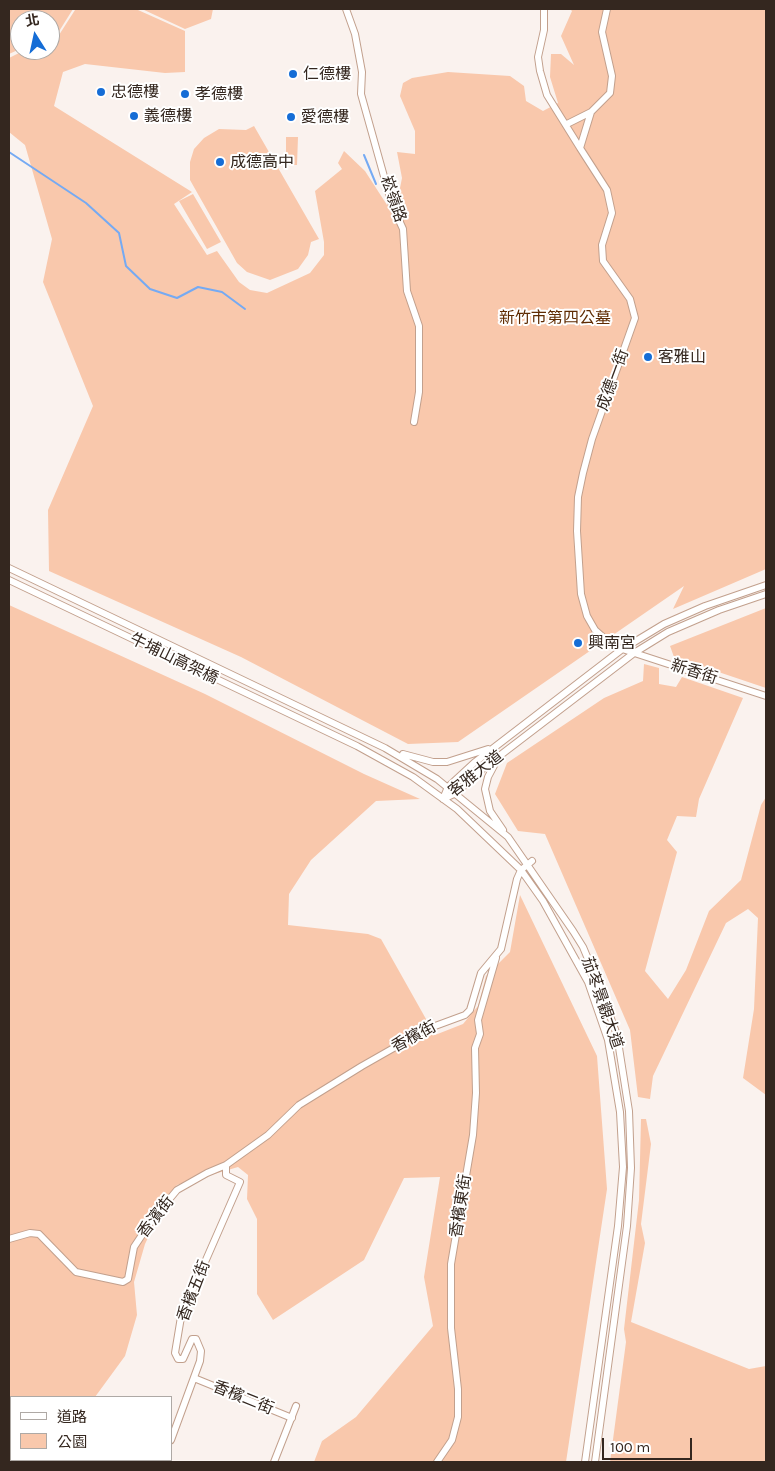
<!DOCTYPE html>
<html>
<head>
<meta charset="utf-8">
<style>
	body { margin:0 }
	#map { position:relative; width:775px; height:1471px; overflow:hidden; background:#faf2ee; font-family:Karla,"Noto Sans TC",sans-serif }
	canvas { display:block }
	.frame { position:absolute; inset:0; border:10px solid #34271f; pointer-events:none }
	.legend { position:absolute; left:10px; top:1396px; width:162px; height:65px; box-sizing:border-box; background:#fff; border:1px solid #aea9a5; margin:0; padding:6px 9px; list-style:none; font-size:15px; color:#34271f }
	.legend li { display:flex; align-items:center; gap:10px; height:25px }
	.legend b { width:25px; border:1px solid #aea9a5 }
	.north { position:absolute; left:10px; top:10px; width:50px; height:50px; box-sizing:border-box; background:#fff; border:1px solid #aea9a5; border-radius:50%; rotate:350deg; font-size:14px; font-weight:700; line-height:20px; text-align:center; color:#34271f }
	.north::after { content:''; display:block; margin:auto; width:18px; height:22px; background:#156dd6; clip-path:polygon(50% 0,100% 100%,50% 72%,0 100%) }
	.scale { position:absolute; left:602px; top:1438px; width:90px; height:22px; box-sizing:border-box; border:2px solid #34271f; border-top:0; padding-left:6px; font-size:15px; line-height:18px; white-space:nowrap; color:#34271f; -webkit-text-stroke:4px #fff; paint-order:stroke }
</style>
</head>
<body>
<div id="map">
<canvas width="775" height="1471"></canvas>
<div class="frame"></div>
<ul class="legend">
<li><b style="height:6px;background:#fff"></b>道路</li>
<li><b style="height:14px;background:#f9c8ac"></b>公園</li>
</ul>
<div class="north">北</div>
<div class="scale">100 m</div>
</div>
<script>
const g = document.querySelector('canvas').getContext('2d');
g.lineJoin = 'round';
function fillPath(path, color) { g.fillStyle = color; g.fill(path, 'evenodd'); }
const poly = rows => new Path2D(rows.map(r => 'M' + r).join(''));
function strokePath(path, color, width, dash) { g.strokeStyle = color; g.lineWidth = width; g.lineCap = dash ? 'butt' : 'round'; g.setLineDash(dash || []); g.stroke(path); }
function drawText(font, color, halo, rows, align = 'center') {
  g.font = font + ' Karla,"Noto Sans TC",sans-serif'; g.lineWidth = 4; g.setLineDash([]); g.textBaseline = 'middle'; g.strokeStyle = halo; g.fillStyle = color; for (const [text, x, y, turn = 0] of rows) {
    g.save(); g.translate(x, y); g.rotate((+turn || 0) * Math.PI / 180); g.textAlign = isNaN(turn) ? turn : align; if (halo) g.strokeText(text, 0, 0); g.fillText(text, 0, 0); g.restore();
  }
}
const green = poly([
	[9,9,73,9,58,33,50,36,50,20,20,20,20,49,9,54],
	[142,9,213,9,211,19,185,29],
	[570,9,766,9,766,569,673,609,684,586,458,742,408,744,241,657,49,571,48,510,93,406,43,282,52,239,25,145,9,132,9,58,25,50,50,50,50,39,59,35,75,10,138,10,185,31,185,72,165,73,85,64,63,72,54,106,192,192,174,204,207,255,217,251,239,282,250,290,267,293,310,273,324,255,324,242,315,191,342,169,338,163,344,151,365,171,387,205,398,198,402,178,397,152,415,154,415,131,400,96,403,83,412,78,448,72,510,76,524,86,526,101,543,111,558,103,550,77,551,54,561,54,574,65,561,36,572,11],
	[254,126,319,239,311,242,308,255,298,269,270,280,247,272,237,263,190,180,190,162,194,149,204,138,219,129,246,130],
	[286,137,298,137,297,165,286,165],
	[193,194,221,242,207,249,179,201],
	[9,605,205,694,364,774,420,799,376,801,311,860,289,894,288,925,368,934,381,939,435,1035,463,1024,478,1006,486,976,510,952,520,895,597,1056,607,1189,566,1462,314,1462,322,1441,356,1417,433,1326,424,1277,440,1177,404,1178,364,1260,273,1320,257,1294,257,1219,247,1199,248,1175,238,1167,177,1185,168,1196,145,1244,134,1282,137,1315,125,1356,95,1397,11,1397,11,1460,112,1460,115,1462,9,1462],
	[766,608,766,688,674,657,670,646],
	[644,664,659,668,659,684,676,687,682,677,743,698,699,799,696,817,677,816,667,840,677,852,645,971,668,999,686,970,709,911,741,880,761,805,766,797,766,1095,743,1078,754,1009,758,918,748,909,726,923,653,1076,650,1099,638,1097,630,1030,545,834,518,831,495,794,507,763,604,698,643,681],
	[641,1119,646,1119,651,1144,641,1224,645,1243,631,1322,749,1369,766,1366,766,1462,610,1462,626,1342,624,1329,639,1200]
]);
const stream = poly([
	[9,152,86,203,119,233,126,266,150,289,177,298,198,287,222,292,245,309],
	[364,155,376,184]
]);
const minor = poly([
	[346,9,355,34,362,72,361,94,392,205,403,229,407,291,419,326,419,392,414,422],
	[544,9,544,30,538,57,540,71,547,95,580,148],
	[607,9,602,32,612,76,610,93,591,112,580,148,607,190,612,213,602,245,603,261,630,299,635,318,592,439,583,473,578,497,577,531,581,594,587,616,595,630,613,646,766,696],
	[567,124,591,112],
	[9,568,385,748,437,779,508,837,573,931,583,947,596,978,617,1035,629,1111,631,1168,627,1226,595,1462],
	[9,580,357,746,413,777,457,809,521,870,543,901,588,982,608,1040,620,1112,623,1167,618,1226,585,1462],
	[403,754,433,762,447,762,488,749],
	[497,760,488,777,485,789,490,811,503,830],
	[443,799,448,787,474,763,621,650,664,624,705,606,766,585],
	[443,799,456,793,481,770,634,653,668,632,719,610,766,594],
	[9,1239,30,1233,39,1234,76,1272,123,1282,128,1279,134,1247,152,1220,177,1190,207,1173,226,1165,268,1135,299,1105,362,1066,427,1029,465,1015,470,1010,481,973,501,949,517,879,521,870,532,861],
	[194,1378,292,1418],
	[171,1440,200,1361,201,1351,196,1339,192,1339,183,1359,178,1359,175,1353,181,1317,240,1182,226,1175,226,1165],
	[160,1462,162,1460],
	[274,1462,296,1406],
	[437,1462,452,1440,458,1417,458,1389,451,1328,451,1264,473,1135,476,1093,475,1048,480,1034,478,1020,496,958]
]);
const markers = [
	[293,74,5,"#156dd6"],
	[101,92,5,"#156dd6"],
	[185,94,5,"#156dd6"],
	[134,116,5,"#156dd6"],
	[291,117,5,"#156dd6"],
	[220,162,5,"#156dd6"],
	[648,357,5,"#156dd6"],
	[578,643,5,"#156dd6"]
];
const poiNames = [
	["仁德樓",303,74],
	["忠德樓",111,92],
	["孝德樓",195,94],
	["義德樓",144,116],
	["愛德樓",301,117],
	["成德高中",230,162],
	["客雅山",658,357],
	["興南宮",588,643]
];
const streetNames = [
	["崧嶺路",393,199,71],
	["成德一街",613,380,-70],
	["牛埔山高架橋",174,659,26],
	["新香街",694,672,18],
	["客雅大道",476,774,-38],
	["茄苳景觀大道",602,1003,71],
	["香檳街",414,1037,-28],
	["香檳東街",461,1206,-81],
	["香濱街",156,1217,-52],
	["香檳五街",194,1291,-69],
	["香檳二街",243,1398,22]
];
const parkNames = [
	["新竹市第四公墓",555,318]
];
fillPath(green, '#f9c8ac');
strokePath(stream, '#75aaf3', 2);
strokePath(minor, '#c2a08d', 8);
strokePath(minor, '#fff', 6);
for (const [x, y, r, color] of markers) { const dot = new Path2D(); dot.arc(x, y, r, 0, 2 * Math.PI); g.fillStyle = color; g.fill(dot); strokePath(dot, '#fff', 2); }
drawText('16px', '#34271f', '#fff', poiNames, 'left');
drawText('16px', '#34271f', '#fff', streetNames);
drawText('16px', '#5f2b02', '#fff', parkNames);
</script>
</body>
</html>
